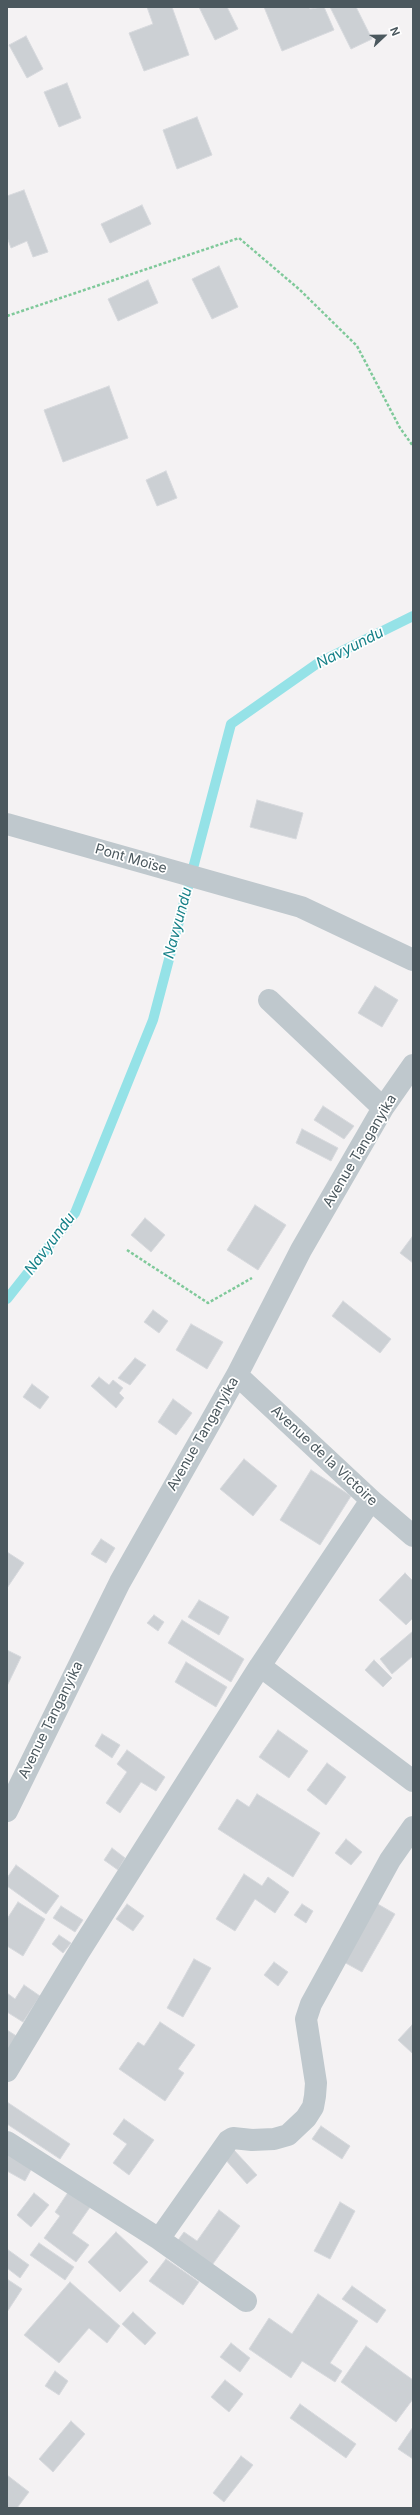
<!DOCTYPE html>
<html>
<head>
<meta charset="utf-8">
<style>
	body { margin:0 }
	#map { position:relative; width:420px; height:2515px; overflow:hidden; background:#f4f2f3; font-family:Inter,sans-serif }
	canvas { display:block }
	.frame { position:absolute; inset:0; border:8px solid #4b585e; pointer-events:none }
	.north { position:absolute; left:364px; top:16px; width:40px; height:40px; -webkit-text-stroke:3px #fff; paint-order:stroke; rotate:68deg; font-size:11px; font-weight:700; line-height:16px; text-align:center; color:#4b585e }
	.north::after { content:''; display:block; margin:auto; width:14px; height:18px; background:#4b585e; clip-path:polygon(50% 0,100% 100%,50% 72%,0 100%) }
</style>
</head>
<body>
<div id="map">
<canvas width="420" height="2515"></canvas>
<div class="frame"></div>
<div class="north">N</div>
</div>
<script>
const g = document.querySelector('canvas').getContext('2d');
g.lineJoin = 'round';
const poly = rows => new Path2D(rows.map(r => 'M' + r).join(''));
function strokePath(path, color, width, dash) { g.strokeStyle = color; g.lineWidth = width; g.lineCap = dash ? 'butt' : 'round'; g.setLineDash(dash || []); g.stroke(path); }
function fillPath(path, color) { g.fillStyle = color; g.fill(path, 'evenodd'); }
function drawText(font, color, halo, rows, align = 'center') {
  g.font = font + ' Inter,sans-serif'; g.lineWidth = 3.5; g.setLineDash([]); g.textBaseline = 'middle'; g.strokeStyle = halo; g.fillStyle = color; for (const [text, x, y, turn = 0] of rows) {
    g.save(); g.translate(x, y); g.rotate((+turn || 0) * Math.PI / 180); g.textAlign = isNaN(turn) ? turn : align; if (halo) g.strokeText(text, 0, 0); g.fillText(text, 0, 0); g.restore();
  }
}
const stream = poly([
	[7,1299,75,1213,153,1020,231,724,318,663,413,616]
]);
const building = poly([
	[147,7,172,7,189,55,144,71,129,33,153,24,147,7],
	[199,7,227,7,238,29,215,40,199,7],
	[264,7,309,7,310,9,324,7,334,30,282,51,264,7],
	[330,7,356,7,372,39,351,49,330,7],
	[26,36,43,69,27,78,9,45,26,36],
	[67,83,81,118,59,127,44,92,67,83],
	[197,117,212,155,177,169,163,130,197,117],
	[24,190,48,252,33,257,27,241,11,248,7,237,7,196,24,190],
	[142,205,151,224,110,243,101,224,142,205],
	[219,266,238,307,212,319,192,279,219,266],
	[148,280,158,303,118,321,108,299,148,280],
	[109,386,128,438,63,462,44,410,109,386],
	[166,471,177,498,157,506,146,480,166,471],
	[257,800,303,813,296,839,250,827,257,800],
	[375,986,398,1000,382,1027,358,1013,375,986],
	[323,1106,354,1126,344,1139,314,1120,323,1106],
	[302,1129,338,1148,331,1161,296,1143,302,1129],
	[255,1205,286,1225,258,1270,227,1250,255,1205],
	[145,1218,165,1235,151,1252,131,1235,145,1218],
	[412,1237,413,1238,413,1263,400,1253,412,1237],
	[343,1301,391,1339,380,1353,332,1316,343,1301],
	[153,1310,168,1321,159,1333,144,1322,153,1310],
	[191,1324,223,1342,207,1369,176,1350,191,1324],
	[135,1358,146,1365,130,1385,118,1378,135,1358],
	[99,1377,109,1385,113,1380,123,1388,119,1393,124,1398,116,1408,91,1386,99,1377],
	[32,1384,49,1397,40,1409,23,1397,32,1384],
	[173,1399,192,1413,176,1435,158,1422,173,1399],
	[244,1459,277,1486,253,1516,220,1489,244,1459],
	[311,1470,351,1496,320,1545,280,1520,311,1470],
	[101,1539,115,1548,106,1563,91,1554,101,1539],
	[7,1552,24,1563,7,1588,7,1552],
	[405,1573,413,1581,413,1618,406,1625,379,1600,405,1573],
	[199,1600,229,1617,219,1635,188,1617,199,1600],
	[154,1615,164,1622,158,1631,147,1623,154,1615],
	[182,1620,244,1659,231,1682,168,1643,182,1620],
	[413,1631,413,1656,392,1674,380,1659,413,1631],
	[7,1650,21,1657,7,1686,7,1650],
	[374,1660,392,1678,383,1687,365,1670,374,1660],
	[186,1662,227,1687,216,1707,175,1682,186,1662],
	[278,1730,308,1751,289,1778,259,1757,278,1730],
	[102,1734,120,1745,112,1758,95,1746,102,1734],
	[127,1750,165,1777,156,1791,141,1782,120,1813,106,1803,127,1772,117,1764,127,1750],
	[327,1763,346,1777,326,1805,307,1790,327,1763],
	[257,1794,320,1833,293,1877,218,1829,237,1799,249,1807,257,1794],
	[346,1839,362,1852,351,1865,335,1853,346,1839],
	[112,1848,125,1858,118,1870,104,1860,112,1848],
	[16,1865,59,1896,46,1914,7,1886,7,1878,16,1865],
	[244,1874,262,1886,268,1877,289,1892,275,1913,255,1899,235,1931,216,1919,244,1874],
	[18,1902,45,1919,23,1956,7,1946,7,1919,18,1902],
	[376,1903,395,1914,362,1972,342,1961,376,1903],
	[127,1904,144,1916,133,1931,116,1919,127,1904],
	[302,1904,313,1911,306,1923,294,1915,302,1904],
	[61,1906,83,1920,75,1932,53,1918,61,1906],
	[59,1935,71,1943,63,1953,52,1944,59,1935],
	[194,1959,211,1968,183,2017,167,2008,194,1959],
	[274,1962,288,1972,278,1986,264,1975,274,1962],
	[24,1985,40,1996,23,2022,7,2012,7,1993,15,1999,24,1985],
	[160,2022,195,2045,178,2069,184,2073,165,2101,119,2069,138,2042,144,2046,160,2022],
	[412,2025,413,2052,412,2053,398,2040,412,2025],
	[7,2030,18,2037,7,2056,7,2030],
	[7,2102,70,2144,60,2159,7,2124,7,2102],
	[124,2119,154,2140,129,2175,113,2163,127,2144,113,2134,124,2119],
	[321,2126,350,2146,342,2159,312,2139,321,2126],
	[7,2149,34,2164,25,2181,7,2171,7,2149],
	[234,2150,257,2175,247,2184,224,2158,234,2150],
	[73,2185,95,2200,72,2233,89,2245,76,2262,44,2238,60,2216,55,2212,73,2185],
	[34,2193,49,2205,31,2227,17,2215,34,2193],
	[340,2202,355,2211,330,2259,314,2251,340,2202],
	[219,2210,240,2226,210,2268,176,2243,184,2232,197,2241,219,2210],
	[116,2232,148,2262,120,2292,88,2262,116,2232],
	[39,2243,74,2267,65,2280,30,2255,39,2243],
	[7,2249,29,2265,20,2278,7,2268,7,2249],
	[166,2259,199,2282,183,2305,149,2281,166,2259],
	[7,2279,22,2289,7,2312,7,2279],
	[70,2282,120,2326,107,2343,89,2328,59,2363,24,2335,70,2282],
	[352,2286,386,2310,377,2323,342,2299,352,2286],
	[318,2294,358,2321,330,2363,342,2371,335,2382,302,2361,291,2378,249,2349,269,2318,292,2334,318,2294],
	[133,2312,156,2333,145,2345,122,2324,133,2312],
	[231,2343,250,2358,240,2372,220,2357,231,2343],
	[366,2346,413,2380,413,2399,396,2422,341,2382,366,2346],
	[55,2371,68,2381,59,2395,45,2386,55,2371],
	[225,2380,243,2394,229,2412,211,2397,225,2380],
	[300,2404,356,2444,346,2458,290,2418,300,2404],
	[71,2421,85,2434,53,2472,39,2459,71,2421],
	[413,2427,413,2459,398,2449,413,2427],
	[241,2456,253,2465,224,2502,213,2493,241,2456],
	[7,2475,29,2492,17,2508,7,2508,7,2475]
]);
const path = poly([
	[7,316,239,238,300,290,357,346,400,428,413,446],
	[127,1250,208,1303,252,1278]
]);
const street = poly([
	[7,824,301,907,413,960],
	[269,1000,383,1108],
	[237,1375,371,1500,413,1536],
	[260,1666,413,1781],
	[7,1811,120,1582,237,1375,301,1250,383,1108,413,1065],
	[7,2071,79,1952,260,1666,371,1500],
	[7,2142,159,2239,246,2301],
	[159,2239,228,2141,233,2138,252,2140,274,2139,288,2135,306,2118,313,2107,315,2096,316,2083,306,2019,311,2004,390,1860,413,1827]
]);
const streetNames = [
	["Pont Moïse",131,859,16],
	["Avenue Tanganyika",360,1151,-59],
	["Avenue Tanganyika",203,1434,-60],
	["Avenue de la Victoire",324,1456,43],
	["Avenue Tanganyika",51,1720,-64]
];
const waterNames = [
	["Navyundu",350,648,-27],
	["Navyundu",178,923,-75],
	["Navyundu",50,1244,-53]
];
strokePath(stream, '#95e2e7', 10);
fillPath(building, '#ccd0d4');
strokePath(building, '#d7d9dd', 1);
strokePath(path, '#7fc99a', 2.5, [3, 2]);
strokePath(street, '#bfc8cd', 22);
drawText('14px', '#4b585e', '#fff', streetNames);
drawText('italic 15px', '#168188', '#fff', waterNames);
</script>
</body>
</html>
